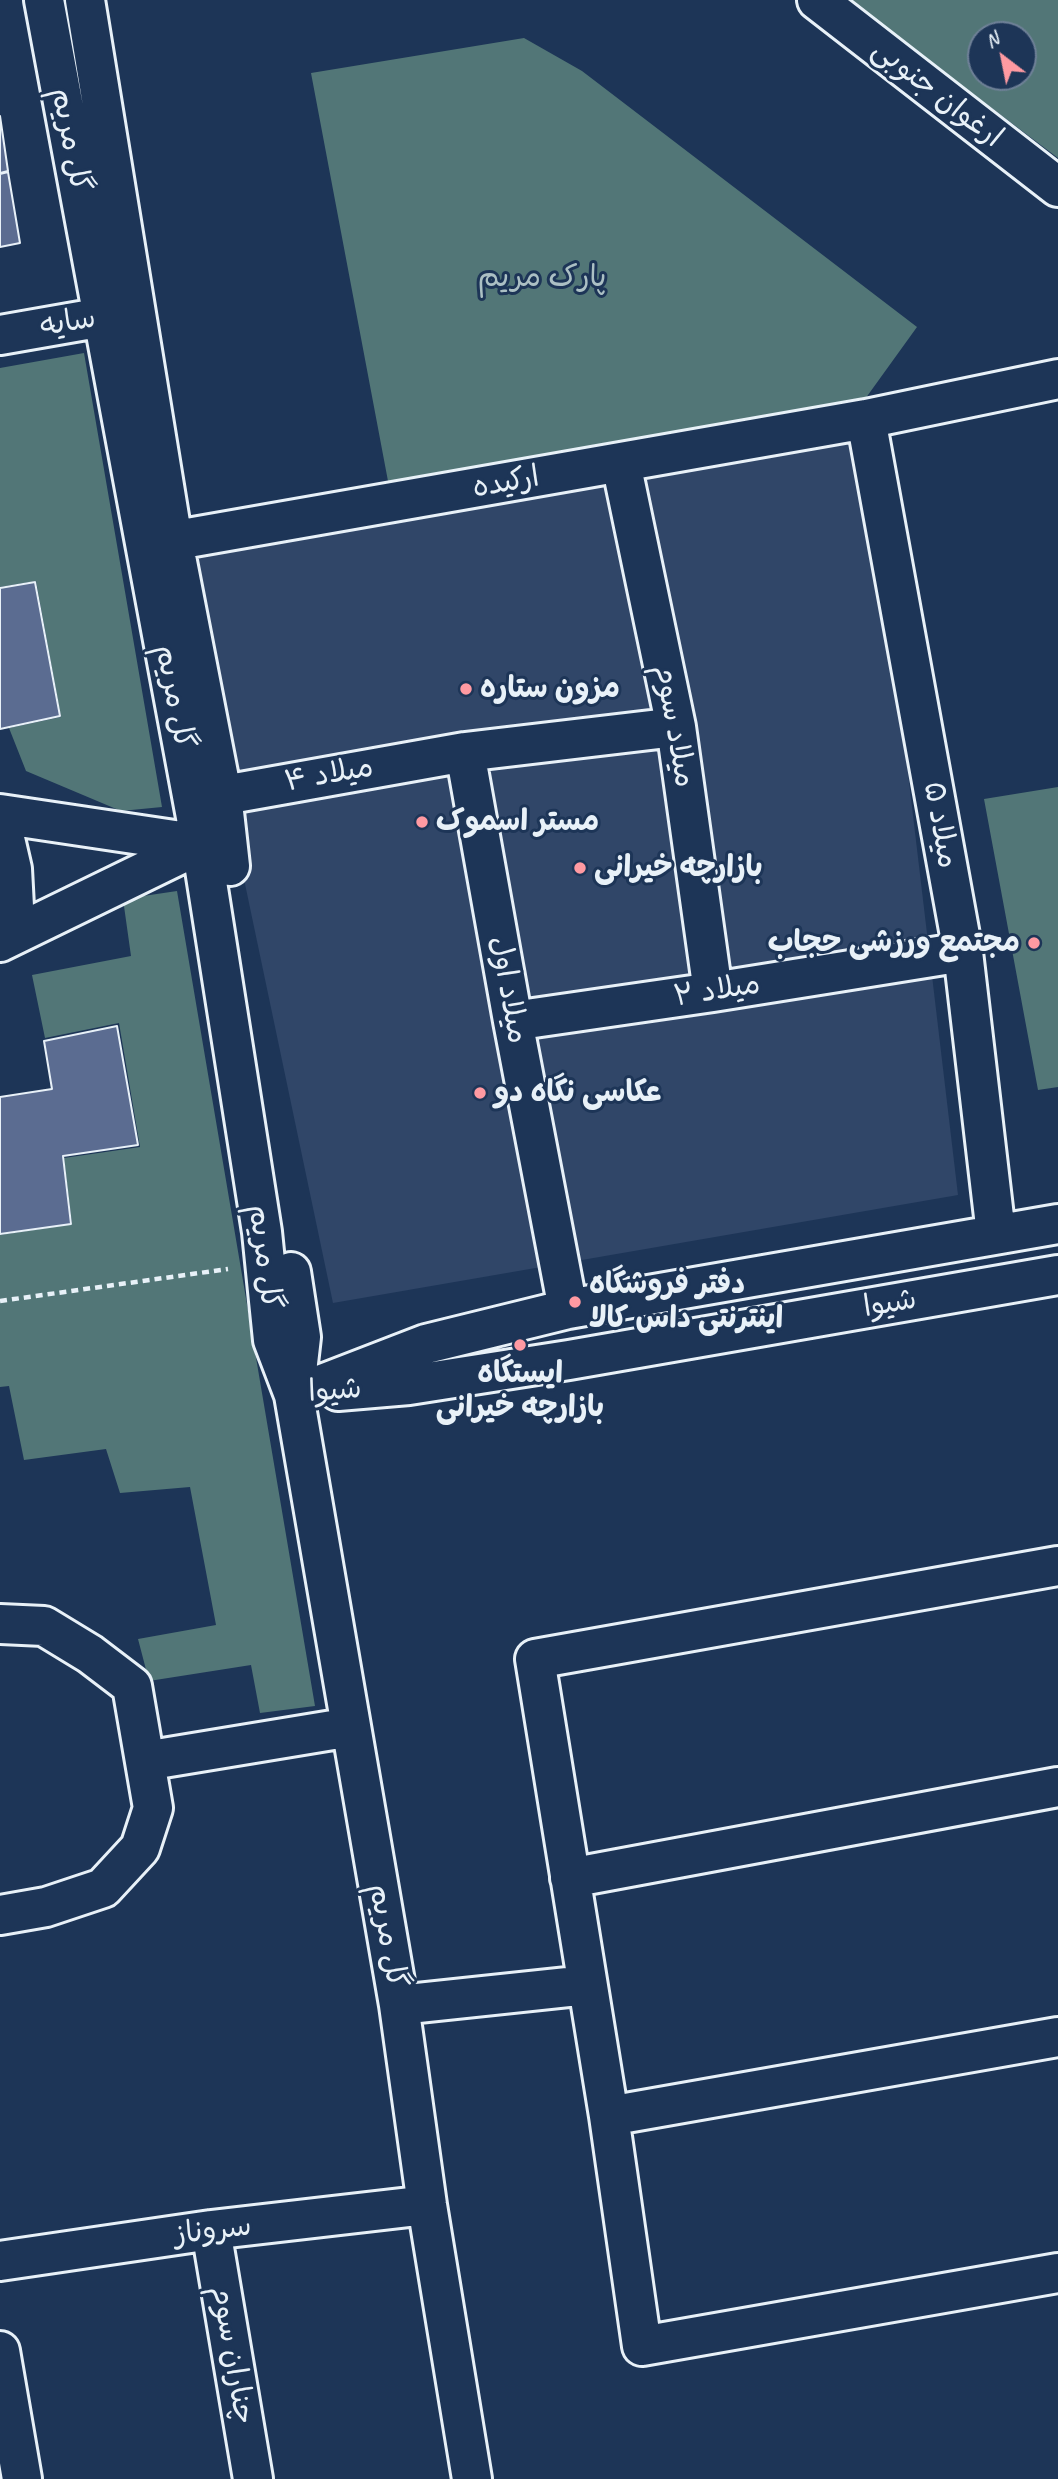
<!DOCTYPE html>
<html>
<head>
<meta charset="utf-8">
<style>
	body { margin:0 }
	#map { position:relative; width:1058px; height:2479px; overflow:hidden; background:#1d3557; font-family:Caveat,sans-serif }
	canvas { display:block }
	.north { position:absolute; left:967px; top:21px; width:70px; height:70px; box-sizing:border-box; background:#1d3557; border:2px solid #6e8097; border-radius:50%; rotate:328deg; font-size:19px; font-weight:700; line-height:28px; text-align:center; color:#e8f1f8 }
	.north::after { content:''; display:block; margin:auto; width:24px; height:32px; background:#ff9aa2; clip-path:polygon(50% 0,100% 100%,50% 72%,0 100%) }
</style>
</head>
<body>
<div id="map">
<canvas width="1058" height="2479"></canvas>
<div class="north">N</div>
</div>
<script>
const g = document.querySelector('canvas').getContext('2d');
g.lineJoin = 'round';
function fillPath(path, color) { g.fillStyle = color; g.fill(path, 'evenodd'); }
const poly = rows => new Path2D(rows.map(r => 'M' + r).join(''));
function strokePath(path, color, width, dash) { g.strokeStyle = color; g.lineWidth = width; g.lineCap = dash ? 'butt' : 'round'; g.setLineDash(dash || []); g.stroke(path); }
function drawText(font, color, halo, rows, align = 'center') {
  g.font = font + ' Caveat,"Playpen Sans Arabic",sans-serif'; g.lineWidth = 6; g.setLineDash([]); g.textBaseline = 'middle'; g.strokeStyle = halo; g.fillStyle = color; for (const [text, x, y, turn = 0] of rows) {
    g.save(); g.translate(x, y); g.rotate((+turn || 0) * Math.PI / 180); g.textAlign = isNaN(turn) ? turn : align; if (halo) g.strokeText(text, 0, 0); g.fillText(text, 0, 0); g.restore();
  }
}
const built = poly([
	[866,419,958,1195,333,1303,173,541]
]);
const green = poly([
	[850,0,1058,0,1058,158,977,97],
	[981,35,1023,35,1023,77,981,77],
	[524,38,582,71,917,327,855,413,391,497,311,73],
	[84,353,162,807,121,811,26,771,9,728,61,717,36,581,0,587,0,368],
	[1058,787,1058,1087,1038,1090,984,799],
	[177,891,315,1706,260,1713,251,1665,149,1681,138,1639,216,1625,190,1487,120,1493,106,1449,24,1460,9,1386,0,1387,0,1235,72,1224,64,1158,140,1147,119,1023,45,1038,32,975,131,956,123,899]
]);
const building = poly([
	[0,116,8,171,0,173,0,116],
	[8,172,20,243,0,247,0,174,8,172],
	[35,582,60,716,0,729,0,588,35,582],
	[117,1026,138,1145,63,1156,71,1224,0,1234,0,1097,52,1089,44,1041,117,1026]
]);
const path = poly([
	[0,1301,228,1269]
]);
const minor = poly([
	[44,0,201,844,262,1232,273,1340,294,1395,399,2005,427,2205,472,2479],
	[85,0,173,541,222,794,230,866],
	[817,0,1058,187],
	[0,335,126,313],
	[866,419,963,952,996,1234],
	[621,463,676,727,713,992],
	[148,545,866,419,1058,379],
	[465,752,513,1021,568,1309],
	[196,800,465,752,676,727],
	[0,814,201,844],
	[0,817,12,869,14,907,0,942],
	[0,942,201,844,224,840],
	[513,1021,713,992,963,952],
	[291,1272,301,1337,295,1389],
	[338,1391,409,1385,569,1360,1058,1275],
	[294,1395,426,1344,568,1309,1058,1224],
	[1058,1566,535,1659,609,2116,642,2346,1058,2273],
	[0,1624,44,1626,90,1654,132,1686,153,1808,140,1848,103,1888,46,1907,0,1915],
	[145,1761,351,1727],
	[570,1878,1058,1787],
	[399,2005,587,1985],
	[609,2116,1058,2037],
	[211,2230,253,2479],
	[0,2261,211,2230,427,2205],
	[0,2351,22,2479]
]);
const markers = [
	[466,689,7,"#ff9aa2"],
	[422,822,7,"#ff9aa2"],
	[580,868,7,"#ff9aa2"],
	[1034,943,7,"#ff9aa2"],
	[480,1093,7,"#ff9aa2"],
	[575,1302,7,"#ff9aa2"],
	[520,1345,7,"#ff9aa2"]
];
const streetNames = [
	["ارغوان جنوبی",937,94,38],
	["گل مریم",70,140,79],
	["سایه",68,323,-10],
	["ارکیده",506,483,-10],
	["گل مریم",174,697,79],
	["میلاد سوم",674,726,80],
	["میلاد ۴",329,775,-10],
	["میلاد ۵",940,825,80],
	["میلاد اول",508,990,80],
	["میلاد ۲",717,991,-9],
	["گل مریم",264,1257,83],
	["شیوا",890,1304,-10],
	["شیوا",335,1391,-4],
	["گل مریم",387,1936,80],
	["سروناز",213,2231,-7],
	["چناران سوم",232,2355,80]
];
const parkNames = [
	["پارک مریم",542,278]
];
const poiNames = [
	["مزون ستاره",480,689],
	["مستر اسموک",436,822],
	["بازارچه خیرانی",594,868],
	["مجتمع ورزشی حجاب",1020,943,"right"],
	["عکاسی نگاه دو",494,1093],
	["دفتر فروشگاه",589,1285],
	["اینترنتی داس کالا",589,1319],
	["ایستگاه",520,1374,"center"],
	["بازارچه خیرانی",520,1408,"center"]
];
fillPath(built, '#304668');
fillPath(green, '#527677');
fillPath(building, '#5b6c91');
strokePath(building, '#e8f1f8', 2);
strokePath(minor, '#e8f1f8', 44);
strokePath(path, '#e8f1f8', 4.5, [7, 5]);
strokePath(minor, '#1d3557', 38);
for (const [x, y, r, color] of markers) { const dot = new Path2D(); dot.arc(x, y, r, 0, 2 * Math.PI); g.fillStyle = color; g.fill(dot); strokePath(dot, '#1d3557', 2.5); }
drawText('30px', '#e8f1f8', '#1d3557', streetNames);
drawText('30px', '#acc0c4', '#1d3557', parkNames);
drawText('bold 30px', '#e8f1f8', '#1d3557', poiNames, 'left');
</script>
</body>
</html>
